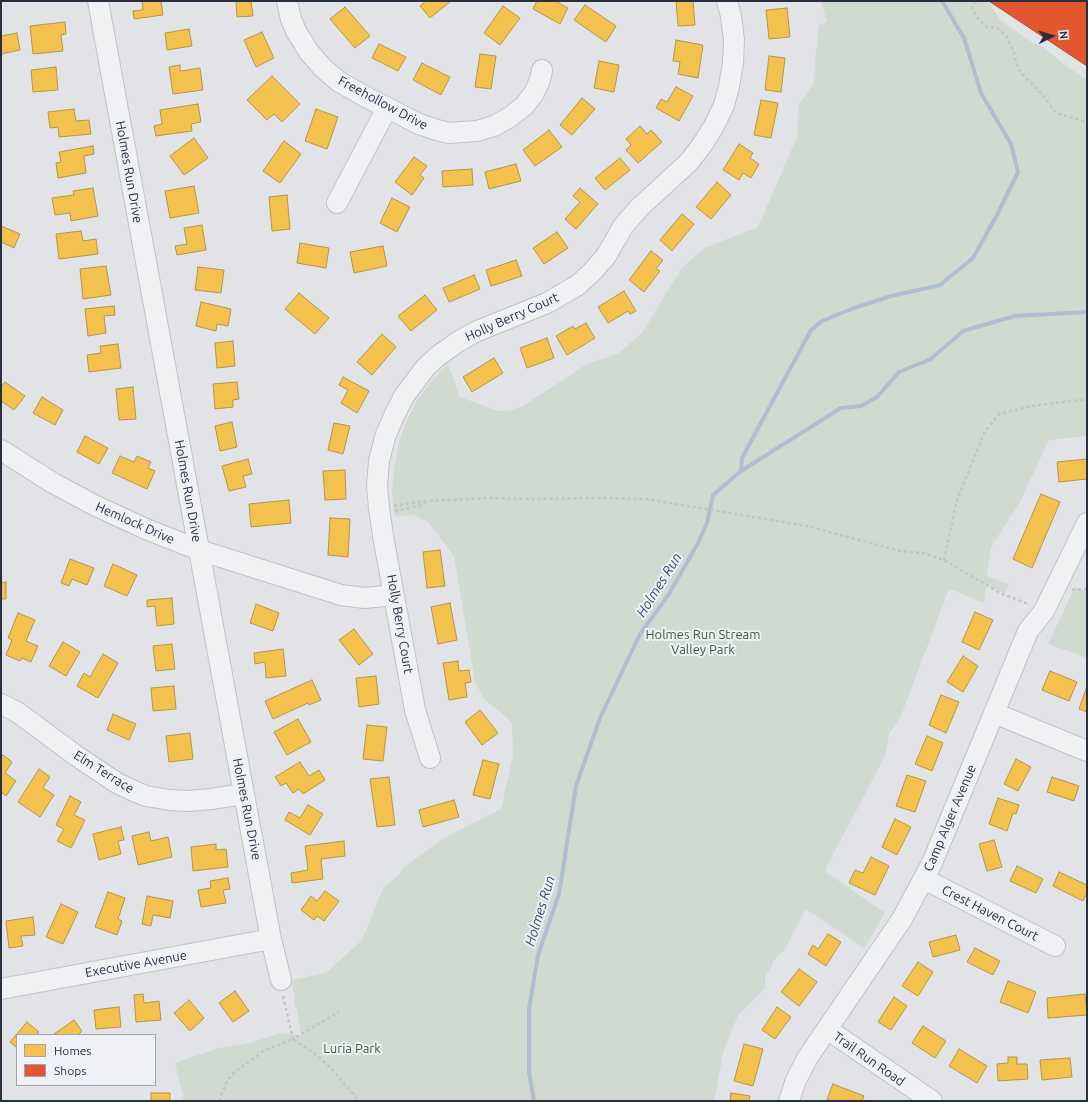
<!DOCTYPE html>
<html>
<head>
<meta charset="utf-8">
<style>
	body { margin:0 }
	#map { position:relative; width:1088px; height:1102px; overflow:hidden; background:#e1e3e6; font-family:Ubuntu,sans-serif }
	canvas { display:block }
	.frame { position:absolute; inset:0; border:2px solid #282f3f; pointer-events:none }
	.legend { position:absolute; left:16px; top:1034px; width:140px; height:52px; box-sizing:border-box; background:#eff1f6; border:1px solid #9fa3ad; margin:0; padding:5px 7px; list-style:none; font-size:12px; color:#282f3f }
	.legend li { display:flex; align-items:center; gap:8px; height:20px }
	.legend b { width:20px; border:1px solid #9fa3ad }
	.north { position:absolute; left:1032px; top:16px; width:40px; height:40px; -webkit-text-stroke:3px #eff1f6; paint-order:stroke; rotate:85deg; font-size:11px; font-weight:700; line-height:16px; text-align:center; color:#282f3f }
	.north::after { content:''; display:block; margin:auto; width:14px; height:18px; background:#282f3f; clip-path:polygon(50% 0,100% 100%,50% 72%,0 100%) }
</style>
</head>
<body>
<div id="map">
<canvas width="1088" height="1102"></canvas>
<div class="frame"></div>
<ul class="legend">
<li><b style="height:11px;background:#f2c14e"></b>Homes</li>
<li><b style="height:11px;background:#e4572e"></b>Shops</li>
</ul>
<div class="north">N</div>
</div>
<script>
const g = document.querySelector('canvas').getContext('2d');
g.lineJoin = 'round';
function fillPath(path, color) { g.fillStyle = color; g.fill(path, 'evenodd'); }
const poly = rows => new Path2D(rows.map(r => 'M' + r).join(''));
function strokePath(path, color, width, dash) { g.strokeStyle = color; g.lineWidth = width; g.lineCap = dash ? 'butt' : 'round'; g.setLineDash(dash || []); g.stroke(path); }
function drawText(font, color, halo, rows, align = 'center') {
  g.font = font + ' Ubuntu,sans-serif'; g.lineWidth = 4; g.setLineDash([]); g.textBaseline = 'middle'; g.strokeStyle = halo; g.fillStyle = color; for (const [text, x, y, turn = 0] of rows) {
    g.save(); g.translate(x, y); g.rotate((+turn || 0) * Math.PI / 180); g.textAlign = isNaN(turn) ? turn : align; if (halo) g.strokeText(text, 0, 0); g.fillText(text, 0, 0); g.restore();
  }
}
const green = poly([
	[821,1,988,1,1001,21,1035,44,1043,47,1065,65,1087,80,1087,436,1049,440,1019,504,991,547,987,576,1009,584,1005,593,986,586,984,603,950,589,947,594,901,716,889,734,885,756,827,866,826,872,885,913,864,948,806,909,805,910,785,949,773,961,772,966,765,976,765,988,738,1015,724,1050,714,1101,184,1101,175,1063,219,1048,246,1044,281,1033,301,1036,297,1010,294,1003,295,1001,291,980,326,973,362,940,383,888,400,874,403,868,442,839,501,809,513,755,512,723,497,709,485,700,475,682,454,556,427,521,420,519,414,514,395,517,392,494,393,476,399,442,407,420,418,399,432,381,448,364,460,397,498,411,508,411,523,406,587,364,619,353,642,333,681,269,704,248,758,227,797,137,798,106,813,84,819,25,827,22],
	[1075,587,1087,592,1087,658,1048,644]
]);
const homes = poly([
	[142,1,161,1,163,15,134,19,133,11,143,10,142,1],
	[236,1,251,1,253,16,237,17,236,1],
	[426,1,451,1,430,18,420,6,426,1],
	[537,1,555,1,568,8,560,24,533,9,537,1],
	[676,1,693,1,695,25,678,26,676,1],
	[585,5,616,26,606,42,574,20,585,5],
	[503,6,520,18,500,45,484,33,503,6],
	[345,7,370,36,355,48,330,19,345,7],
	[787,8,790,37,769,39,766,10,787,8],
	[65,22,66,34,61,35,63,51,33,54,30,26,65,22],
	[189,29,192,46,167,50,165,33,189,29],
	[262,32,274,58,256,67,244,40,262,32],
	[17,33,20,50,1,54,1,36,17,33],
	[676,40,703,45,698,78,678,74,680,62,673,61,676,40],
	[379,44,406,57,398,71,372,58,379,44],
	[480,54,496,56,491,89,475,87,480,54],
	[769,56,785,58,781,92,765,90,769,56],
	[599,61,619,65,614,92,594,88,599,61],
	[422,63,450,77,441,95,413,80,422,63],
	[180,65,180,71,200,68,203,90,173,94,169,67,180,65],
	[56,67,58,90,33,92,31,70,56,67],
	[272,76,300,104,282,122,274,114,267,120,247,100,272,76],
	[676,87,693,96,679,121,656,108,661,99,667,102,676,87],
	[582,98,595,109,572,135,560,125,582,98],
	[761,100,778,103,771,138,754,135,761,100],
	[198,104,201,122,191,124,192,131,156,136,154,126,162,124,160,110,198,104],
	[74,109,76,121,89,120,91,134,59,137,58,127,50,128,48,112,74,109],
	[316,109,338,117,327,149,305,141,316,109],
	[640,126,647,134,651,130,662,142,638,163,626,150,631,145,626,139,640,126],
	[549,130,562,147,535,166,523,150,549,130],
	[194,138,208,158,184,175,170,156,194,138],
	[284,141,301,154,280,183,263,171,284,141],
	[739,144,753,153,750,158,759,164,751,178,743,173,739,180,723,170,739,144],
	[93,146,94,154,84,156,86,173,58,178,56,163,61,162,59,152,93,146],
	[414,157,427,166,420,175,424,178,412,195,395,182,414,157],
	[620,158,630,170,605,190,595,178,620,158],
	[516,164,521,181,489,189,485,172,516,164],
	[472,169,473,185,443,187,442,171,472,169],
	[717,182,731,195,711,219,696,207,717,182],
	[194,186,199,213,170,218,165,191,194,186],
	[93,188,98,216,71,221,70,213,55,215,52,198,74,195,73,191,93,188],
	[580,188,598,204,576,229,565,219,580,202,573,196,580,188],
	[287,195,290,229,272,231,269,197,287,195],
	[392,198,410,207,397,232,380,223,392,198],
	[682,214,694,224,672,251,660,240,682,214],
	[202,225,206,250,177,255,175,246,187,244,184,228,202,225],
	[1,226,20,234,14,248,1,242,1,226],
	[81,231,83,241,96,239,98,254,59,259,56,234,81,231],
	[557,232,568,248,544,264,533,248,557,232],
	[300,243,329,248,326,268,297,263,300,243],
	[383,246,387,266,354,273,350,252,383,246],
	[651,251,663,260,656,269,660,271,644,292,629,280,651,251],
	[516,260,522,276,491,286,486,270,516,260],
	[106,266,111,295,83,299,80,269,106,266],
	[198,267,224,270,221,293,195,290,198,267],
	[474,275,480,289,449,302,443,288,474,275],
	[624,291,636,311,630,314,628,311,608,323,598,307,624,291],
	[299,293,329,318,315,334,285,309,299,293],
	[425,295,437,310,411,331,398,316,425,295],
	[201,302,231,309,228,326,217,324,216,331,196,326,201,302],
	[114,306,115,315,104,316,106,333,88,336,85,309,114,306],
	[586,323,595,338,567,355,556,336,573,326,575,329,586,323],
	[382,334,396,347,372,375,357,362,382,334],
	[547,338,554,358,527,368,520,348,547,338],
	[233,341,235,366,217,368,215,343,233,341],
	[118,344,121,368,89,372,87,355,101,353,100,346,118,344],
	[494,358,503,373,472,392,463,377,494,358],
	[343,377,369,391,357,413,341,403,348,390,339,385,343,377],
	[5,382,25,396,14,410,1,401,1,387,5,382],
	[237,382,239,399,233,400,233,407,215,409,213,384,237,382],
	[133,387,136,419,119,420,116,389,133,387],
	[42,397,63,410,55,425,33,413,42,397],
	[232,422,237,447,220,451,215,426,232,422],
	[334,423,350,426,343,454,328,450,334,423],
	[85,436,108,448,99,464,77,452,85,436],
	[120,456,134,462,137,456,151,462,148,468,155,471,147,489,112,473,120,456],
	[248,459,252,474,243,476,246,487,229,491,222,466,248,459],
	[1087,459,1087,479,1059,482,1057,462,1087,459],
	[345,470,346,499,325,500,323,471,345,470],
	[1041,494,1060,502,1032,568,1013,559,1041,494],
	[289,500,291,523,251,527,249,504,289,500],
	[330,518,350,519,348,557,328,555,330,518],
	[440,550,445,586,427,588,423,552,440,550],
	[70,559,94,568,87,585,72,579,69,586,61,583,70,559],
	[113,564,137,575,127,596,104,586,113,564],
	[6,582,6,599,1,599,1,583,6,582],
	[172,598,174,624,157,626,155,606,147,607,147,600,172,598],
	[450,603,457,640,438,644,431,607,450,603],
	[256,604,279,613,273,631,250,623,256,604],
	[975,612,993,620,979,650,962,642,975,612],
	[18,613,35,620,26,641,38,646,31,662,22,658,20,661,6,655,12,640,8,638,18,613],
	[354,629,373,654,359,665,339,640,354,629],
	[63,642,80,652,66,676,49,666,63,642],
	[172,644,175,669,156,671,153,646,172,644],
	[283,649,286,676,266,678,265,662,255,664,254,653,283,649],
	[103,654,118,663,98,698,77,686,84,673,90,677,103,654],
	[963,656,978,666,963,692,947,682,963,656],
	[458,661,459,671,469,670,471,682,465,683,467,697,449,700,443,663,458,661],
	[1050,671,1077,682,1069,701,1042,690,1050,671],
	[376,676,379,704,359,707,356,678,376,676],
	[312,680,321,700,309,705,308,703,273,719,265,701,312,680],
	[174,686,176,709,153,711,151,688,174,686],
	[1086,689,1087,690,1087,712,1079,709,1086,689],
	[941,695,959,702,946,733,929,725,941,695],
	[480,710,498,733,482,745,465,722,480,710],
	[113,714,136,724,129,740,107,730,113,714],
	[298,719,311,742,287,755,274,732,298,719],
	[367,725,387,727,383,761,363,759,367,725],
	[190,733,193,759,169,762,166,736,190,733],
	[927,736,943,743,932,771,915,764,927,736],
	[3,755,12,762,5,773,16,781,6,796,1,792,1,757,3,755],
	[1016,759,1031,767,1018,791,1004,784,1016,759],
	[483,760,499,764,490,799,473,795,483,760],
	[300,762,309,776,319,770,325,780,303,794,299,789,293,793,286,783,281,786,275,777,300,762],
	[39,769,50,777,43,788,54,795,40,817,18,802,39,769],
	[907,775,926,781,915,812,896,806,907,775],
	[389,777,395,825,377,827,370,779,389,777],
	[1052,777,1079,786,1074,801,1047,792,1052,777],
	[70,796,81,802,74,815,85,820,71,848,57,841,64,829,56,825,70,796],
	[998,798,1019,805,1016,814,1013,813,1007,831,989,824,998,798],
	[454,800,459,817,423,827,419,810,454,800],
	[308,805,323,814,310,835,285,820,289,812,300,818,308,805],
	[895,819,911,827,897,855,882,847,895,819],
	[121,827,124,840,118,841,121,854,99,860,93,834,121,827],
	[149,832,151,841,168,837,172,857,138,865,132,836,149,832],
	[994,840,1002,867,987,871,979,844,994,840],
	[344,841,345,856,321,859,323,879,292,883,291,873,308,870,305,846,344,841],
	[216,844,216,850,226,849,228,867,193,871,191,847,216,844],
	[871,857,889,866,875,895,849,883,855,870,863,873,871,857],
	[1017,866,1043,879,1036,893,1010,881,1017,866],
	[1059,872,1087,885,1087,893,1083,901,1053,886,1059,872],
	[228,878,230,889,223,890,226,903,201,907,198,890,211,888,210,881,228,878],
	[325,891,339,901,324,921,317,916,314,920,301,910,311,896,317,901,325,891],
	[108,892,125,898,118,919,122,921,117,935,95,927,108,892],
	[147,896,173,901,170,918,153,915,151,926,142,924,147,896],
	[61,904,78,912,63,944,46,937,61,904],
	[33,917,35,935,21,936,23,946,9,948,6,921,33,917],
	[828,934,841,942,826,966,808,954,813,945,818,949,828,934],
	[956,935,960,950,933,957,929,942,956,935],
	[975,948,1000,961,993,975,967,962,975,948],
	[918,962,933,972,918,996,902,986,918,962],
	[799,969,817,982,799,1006,781,992,799,969],
	[1008,981,1036,992,1028,1013,1000,1002,1008,981],
	[235,991,249,1011,233,1022,219,1003,235,991],
	[143,994,144,1003,159,1001,161,1020,136,1022,134,995,143,994],
	[1085,994,1087,1015,1048,1018,1047,998,1085,994],
	[894,997,907,1006,891,1030,878,1022,894,997],
	[189,1000,204,1018,190,1031,174,1013,189,1000],
	[119,1007,121,1027,96,1029,94,1010,119,1007],
	[777,1007,791,1017,775,1039,762,1030,777,1007],
	[74,1020,82,1031,78,1035,55,1035,54,1034,74,1020],
	[27,1022,39,1032,36,1035,17,1035,17,1048,10,1042,27,1022],
	[923,1026,946,1041,935,1058,912,1043,923,1026],
	[744,1044,763,1049,753,1086,734,1081,744,1044],
	[959,1049,987,1066,977,1083,949,1066,959,1049],
	[1008,1057,1017,1057,1017,1064,1027,1064,1028,1079,998,1081,997,1064,1008,1063,1008,1057],
	[1070,1058,1072,1077,1042,1080,1040,1060,1070,1058],
	[833,1084,864,1096,862,1101,832,1101,827,1099,833,1084],
	[151,1093,170,1093,170,1101,151,1101,151,1093],
	[731,1093,750,1096,749,1101,730,1101,731,1093]
]);
const shops = poly([
	[989,1,1087,1,1087,66,989,1]
]);
const stream = poly([
	[741,471,742,458,811,330,822,321,854,308,891,296,940,285,973,258,997,215,1018,172,1011,144,981,93,964,38,942,1],
	[534,1101,529,1072,529,1009,538,955,559,894,576,786,600,718,640,634,669,594,698,543,707,523,713,495,741,471,841,408,861,406,877,397,899,372,931,359,963,331,1015,316,1087,312]
]);
const path = poly([
	[975,1,972,8,978,19,987,27,997,28,1007,37,1014,53,1017,65,1021,73,1042,94,1056,113,1087,122],
	[394,506,427,501,491,498,529,499,607,498,646,499,807,526,900,551,923,553,944,560,1000,593,1028,604],
	[395,511,423,505,427,501],
	[944,560,957,500,984,433,999,414,1032,406,1087,399],
	[1072,590,1087,589],
	[283,996,293,1039,339,1012],
	[219,1101,227,1081,235,1072,265,1050,293,1039,314,1053,331,1068,359,1101]
]);
const minor = poly([
	[98,1,244,794,271,939,281,980],
	[287,1,291,19,296,31,309,52,323,68,338,81,364,96,419,124,437,130,449,133,477,131,494,126,510,117,525,105,534,93,540,80,542,70],
	[337,203,387,108],
	[1,450,53,483,96,506,146,529,199,550,341,595,365,598,394,595],
	[1,704,17,712,78,757,117,783,136,792,146,796,170,800,188,801,211,799,244,794],
	[994,713,1087,751],
	[430,758,415,710,383,536,379,508,377,486,379,461,385,437,393,418,404,396,426,367,438,356,456,343,475,332,547,303,578,285,592,272,606,256,624,225,640,207,689,162,702,145,714,126,724,105,729,87,733,63,734,40,731,16,727,1],
	[924,879,1055,946],
	[1,989,271,939],
	[827,1029,932,1101],
	[789,1101,796,1080,808,1057,902,919,932,863,1028,631,1044,611,1087,523]
]);
const streetNames = [
	["Freehollow Drive",383,103,28],
	["Holmes Run Drive",129,172,80],
	["Holly Berry Court",512,317,-24],
	["Holmes Run Drive",188,491,80],
	["Hemlock Drive",135,523,24],
	["Holly Berry Court",400,624,80],
	["Elm Terrace",104,772,32],
	["Holmes Run Drive",247,809,79],
	["Camp Alger Avenue",950,818,-67],
	["Crest Haven Court",990,913,27],
	["Executive Avenue",136,964,-10],
	["Trail Run Road",869,1059,35]
];
const parkNames = [
	["Holmes Run Stream",703,635],
	["Valley Park",703,650],
	["Luria Park",352,1049]
];
const waterNames = [
	["Holmes Run",659,585,-58],
	["Holmes Run",540,911,-73]
];
fillPath(green, '#d1dad1');
fillPath(homes, '#f2c14e');
strokePath(homes, '#b5954a', 1);
fillPath(shops, '#e4572e');
strokePath(shops, '#ac4b33', 1);
strokePath(stream, '#b0bed0', 4);
strokePath(minor, '#bfc1c4', 22);
strokePath(path, '#c3c4c9', 2.5, [3, 3]);
strokePath(minor, '#f0f1f3', 20);
drawText('13px', '#282f3f', '#eff1f6', streetNames);
drawText('13px', '#3b5a36', '#eff1f6', parkNames);
drawText('italic 14px', '#334c72', '#eff1f6', waterNames);
</script>
</body>
</html>
